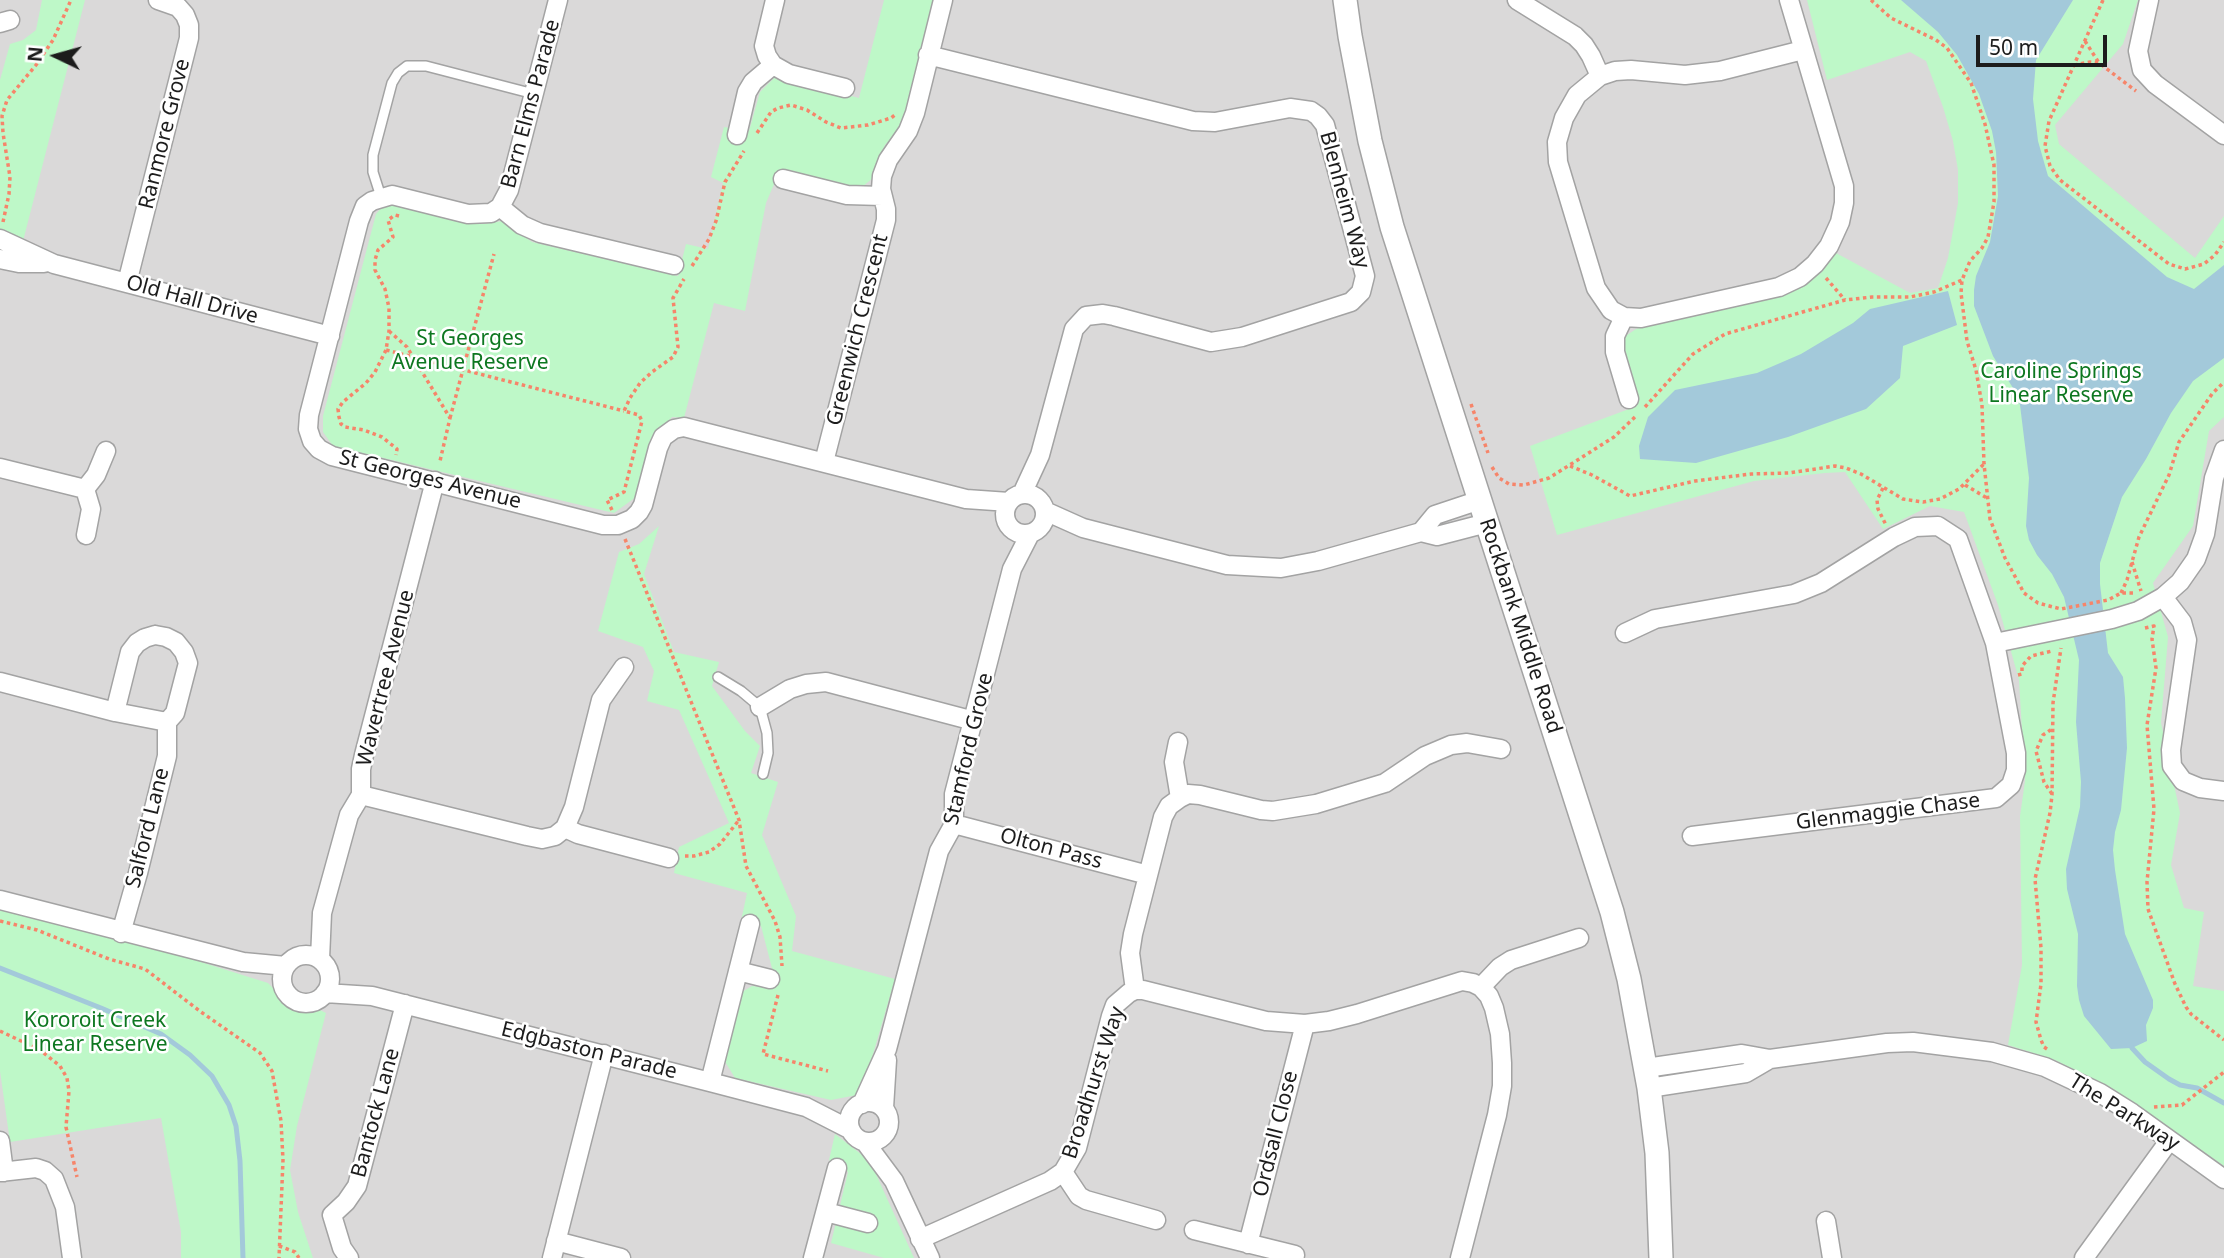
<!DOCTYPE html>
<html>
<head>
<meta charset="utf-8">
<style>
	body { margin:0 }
	#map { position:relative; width:2224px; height:1258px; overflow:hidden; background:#edeae2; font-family:"Noto Sans",sans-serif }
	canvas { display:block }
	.north { position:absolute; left:21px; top:21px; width:70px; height:70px; -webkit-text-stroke:5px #fff; paint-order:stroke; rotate:275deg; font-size:19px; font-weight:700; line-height:28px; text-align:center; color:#1c1c1c }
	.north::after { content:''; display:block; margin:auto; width:24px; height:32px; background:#1c1c1c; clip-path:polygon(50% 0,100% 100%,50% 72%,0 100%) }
	.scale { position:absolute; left:1976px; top:35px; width:131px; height:32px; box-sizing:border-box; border:4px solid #1c1c1c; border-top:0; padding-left:9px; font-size:21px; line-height:24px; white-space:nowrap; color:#1c1c1c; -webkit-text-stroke:5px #fff; paint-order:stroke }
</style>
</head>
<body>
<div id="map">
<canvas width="2224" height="1258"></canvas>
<div class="north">N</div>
<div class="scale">50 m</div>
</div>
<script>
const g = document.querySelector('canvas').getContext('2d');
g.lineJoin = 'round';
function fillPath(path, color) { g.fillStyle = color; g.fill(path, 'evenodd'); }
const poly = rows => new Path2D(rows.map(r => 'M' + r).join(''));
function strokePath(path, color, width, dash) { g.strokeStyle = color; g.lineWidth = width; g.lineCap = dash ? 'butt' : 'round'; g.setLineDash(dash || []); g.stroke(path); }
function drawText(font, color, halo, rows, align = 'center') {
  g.font = font + ' "Noto Sans",sans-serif'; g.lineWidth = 5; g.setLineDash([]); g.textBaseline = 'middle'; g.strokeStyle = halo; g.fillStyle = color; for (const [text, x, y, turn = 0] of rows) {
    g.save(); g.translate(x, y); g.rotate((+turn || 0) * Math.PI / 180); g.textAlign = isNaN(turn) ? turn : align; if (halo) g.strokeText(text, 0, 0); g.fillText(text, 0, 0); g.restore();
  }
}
const residential = poly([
	[0,0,2224,0,2224,1258,0,1258]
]);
const park = poly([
	[42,0,85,0,22,245,0,233,0,80,10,44,23,40,36,30],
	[884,0,934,0,903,119,898,131,885,145,877,163,873,178,862,187,849,187,780,170,766,203,745,311,714,303,684,418,672,417,653,438,636,497,614,513,333,446,323,432,323,416,376,214,384,205,396,203,483,224,503,221,532,242,678,276,686,244,708,249,723,183,711,177,724,127,749,131,760,92,775,77,859,98],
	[1807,0,2138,0,2123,44,2055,125,2059,144,2195,258,2224,216,2224,417,2209,431,2193,526,2153,583,2168,637,2161,723,2180,813,2171,865,2184,908,2204,912,2193,986,2224,991,2224,1166,2115,1090,2055,1060,2008,1045,2022,965,2020,816,2025,781,2019,680,1998,605,1964,512,1930,506,1883,529,1845,472,1825,473,1754,481,1557,535,1530,446,1637,406,1620,347,1624,337,1636,329,1809,280,1836,253,1910,293,1938,288,1948,258,1958,203,1958,170,1953,141,1943,107,1926,61,1910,52,1827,80],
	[659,526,644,574,674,652,719,662,712,686,745,731,760,746,751,773,778,782,762,835,796,916,792,951,895,979,866,1078,857,1095,831,1100,735,1078,724,1060,742,992,752,986,770,988,773,972,761,926,741,921,747,893,674,873,679,847,729,823,679,710,647,701,654,671,643,647,598,631,619,552,639,544],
	[0,910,185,957,268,983,295,1010,316,1008,326,1013,297,1126,290,1170,298,1212,313,1258,181,1258,181,1232,161,1118,10,1142,0,1071],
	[835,1134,870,1161,914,1258,884,1258,831,1243,848,1172,829,1160]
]);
const water = poly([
	[1901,0,2073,0,2036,60,2033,99,2038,141,2048,176,2167,277,2194,289,2224,265,2224,358,2193,381,2171,413,2146,459,2122,497,2100,563,2100,584,2108,653,2123,677,2125,698,2127,748,2121,810,2115,832,2113,850,2115,870,2125,934,2153,1000,2153,1008,2146,1025,2147,1041,2132,1048,2111,1049,2084,1016,2079,1000,2077,986,2078,934,2067,889,2066,869,2080,807,2081,782,2076,722,2079,660,2064,597,2052,574,2037,555,2029,540,2026,526,2029,478,2020,405,2013,388,1993,356,1974,306,1974,290,1976,276,1990,242,1998,196,1996,152,1992,131,1979,94,1957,55,1938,32],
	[1948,291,1957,325,1903,346,1900,378,1866,409,1788,437,1696,463,1640,459,1639,446,1648,417,1675,390,1757,373,1801,354,1853,323,1870,309]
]);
const stream = poly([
	[0,968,101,1008,161,1034,190,1055,212,1076,229,1105,236,1126,240,1161,243,1258],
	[2132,1048,2145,1062,2169,1079,2180,1085,2197,1088,2224,1103]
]);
const path = poly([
	[1871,0,1891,18,1936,40,1947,48,1971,83,1985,124,1994,165,1994,202,1988,237,1982,248,1970,261,1962,280,1961,293,1967,341,1976,370,1982,405,1984,464,1990,519,2005,558,2024,593,2038,603,2053,607,2061,609,2108,600,2121,593,2135,593],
	[2103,0,2049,121,2045,146,2050,166,2060,180,2169,264,2185,269,2204,264,2215,255,2224,242],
	[2085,41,2099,63],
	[2074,65,2090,62,2099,63,2136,91],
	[757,133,771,112,778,108,791,105,807,110,826,122,841,128,868,125,891,118,896,114],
	[399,216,395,215,388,220,393,237,378,250,375,260,375,270,385,289,389,308,389,331,386,350,624,411],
	[3,222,9,194,10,177,3,133,2,116,7,100,36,65,53,40,71,0],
	[692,266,709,239,716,221,725,182,744,151],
	[1826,278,1845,300],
	[389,331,407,347,450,418,440,461],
	[386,350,375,372,366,383,343,402,338,409,339,417,341,424,345,427,364,430,382,437,397,449,396,455],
	[1471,404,1488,453],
	[1645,407,1693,354,1725,334,1845,300,1872,297,1910,297,1934,292,1962,280],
	[450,418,494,254],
	[1570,466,1592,475,1630,496,1695,481,1751,474,1789,473,1835,466,1846,468,1861,474,1903,499,1923,502,1940,499,1959,489,1984,464],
	[1492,467,1499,478,1509,484,1524,485,1549,478,1614,437,1637,415],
	[1965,485,1987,498],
	[1883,488,1877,500,1878,509,1886,525],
	[612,510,607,500,624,492,642,421,639,415,624,411,630,398,640,383,652,372,673,357,678,347,673,298,684,279],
	[625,539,739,820,746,866,775,921,780,937,782,966],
	[2132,562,2141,591],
	[2121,593,2127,580,2139,537,2169,475,2179,442,2212,394,2224,382],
	[2145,628,2154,626,2152,639,2156,668,2147,725,2154,809,2147,882,2148,909,2175,984,2186,1007,2191,1014,2224,1040],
	[2018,675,2022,674,2022,666,2031,656,2052,651],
	[2052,794,2044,782,2036,751,2043,735,2052,729],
	[685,856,694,856,709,852,720,844,739,820],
	[0,921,37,930,109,959,145,969,201,1012,260,1053,272,1071,281,1121,283,1160,279,1258],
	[778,995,763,1054,828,1071],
	[0,1031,40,1050,60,1066,67,1078,69,1091,66,1127,77,1177],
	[2047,1049,2044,1047,2041,1040,2036,1022,2041,984,2041,948,2035,879,2050,813,2052,795,2053,703,2061,648],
	[2154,1107,2182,1105,2224,1072],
	[279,1246,295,1252,299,1258]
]);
const service = poly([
	[381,197,373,172,373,155,392,83,398,73,407,66,426,66,534,94],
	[718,677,741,691,760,707,767,733,768,753,763,774]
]);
const minor = poly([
	[775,0,764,46,767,56,773,65,789,74,845,88],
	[1517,0,1575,36,1584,45,1591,56,1600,76],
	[1789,0,1844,186,1844,203,1840,222,1829,246,1815,264,1800,277,1779,287,1641,318,1624,317,1611,310,1596,288,1558,162,1557,142,1564,118,1577,95,1600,76,1615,71,1631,70,1685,75,1720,71,1803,50],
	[2149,0,2138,51,2142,70,2155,84,2224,135],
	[0,23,10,20],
	[928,55,1193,121,1215,122,1290,108,1311,111,1318,116,1325,125,1365,276,1361,292,1351,302,1242,337,1211,342,1114,316,1103,314,1086,316,1074,329,1040,455,1022,494],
	[737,135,747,92,753,82,773,65],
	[783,179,847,195,882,196],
	[500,207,509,190,558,0],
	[0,239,54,264,330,336],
	[0,259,19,263,44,263],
	[674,265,540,233,522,225,500,207,491,213,468,214,392,195,372,201,365,206,359,221,309,415,308,429,312,441,319,449,332,456,603,525,618,525,632,519,639,512,643,505,658,448,663,437,674,429,684,427,966,499,1009,502],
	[127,283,189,38,189,25,185,15,178,7,158,0],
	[1624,317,1615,336,1615,352,1629,399],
	[824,462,886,220,886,209,881,189,882,176,888,160,908,131,915,113,943,0],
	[0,468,85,489],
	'1005 514a20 20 0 1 1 40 0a20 20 0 1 1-40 0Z',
	[1045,511,1083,528,1227,565,1281,568,1318,561,1421,532,1437,536,1487,523],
	[1421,532,1435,515,1480,500],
	[86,535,91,509,85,489,96,475,106,451],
	[2163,597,2182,622,2187,640,2171,750,2172,766,2183,781,2200,788,2224,791],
	[1625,633,1655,619,1794,594,1821,583,1894,537,1915,527,1938,526,1958,539,1995,643,2016,753,2016,770,2011,785,1996,798,1692,836],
	[155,635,166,637,176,642,184,652,188,663,175,713,167,722,115,712,130,652,137,643,145,638,155,635],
	[1995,643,2112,619,2138,611,2163,597,2180,582,2196,559,2205,534,2214,478,2224,450],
	[0,682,115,712],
	[760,707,790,689,806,684,826,682,974,721],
	[1178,742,1174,762,1180,798],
	[361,795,527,836,542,839,555,836,565,828,574,807,601,700,624,667],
	[954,824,1148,875],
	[565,828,578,834,669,858],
	[0,900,243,962,286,966],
	[121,933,138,873,167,756,167,722],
	'282 979a24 24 0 1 1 48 0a24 24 0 1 1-48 0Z',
	[320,959,322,913,349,815,361,795,361,769,364,755,435,481],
	[738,971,770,979],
	[1481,987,1500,967,1511,960,1579,938],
	[1135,990,1130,953,1133,934,1163,817,1169,806,1180,798,1188,794,1200,795,1261,810,1273,811,1316,804,1385,783,1425,756,1451,745,1467,743,1501,749],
	[325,993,372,996,710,1082,806,1107,851,1130],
	[1646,1068,1742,1054,1770,1059,1887,1043,1913,1042,1992,1052,2045,1067,2100,1093,2132,1113,2224,1179],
	[710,1082,750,924],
	[1649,1088,1746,1073,1770,1059],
	'849 1122a20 20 0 1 1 40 0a20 20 0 1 1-40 0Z',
	[862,1104,887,1049,939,851,954,824,954,794,1012,569,1030,534],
	[884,1108,887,1060],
	[0,1141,4,1172],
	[865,1142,894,1181,930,1258],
	[0,1172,36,1168,45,1171,54,1179,65,1207,72,1258],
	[1063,1172,1079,1196,1086,1200,1156,1220],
	[826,1212,868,1223],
	[1826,1221,1832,1258],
	[1194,1230,1295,1255],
	[920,1239,1050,1181,1063,1172,1077,1148,1111,1016,1115,1005,1129,993,1135,990,1143,990,1266,1021,1305,1024,1329,1021,1357,1014,1462,981,1473,983,1481,987,1489,996,1494,1008,1500,1034,1502,1063,1502,1086,1497,1115,1460,1258],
	[556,1241,621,1258],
	[1248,1244,1305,1024],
	[349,1258,342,1248,332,1215,346,1202,357,1186,405,1004],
	[552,1258,604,1054],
	[813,1258,837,1168],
	[2084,1258,2169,1141]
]);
const tertiary = poly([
	[1345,0,1350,36,1370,141,1392,227,1612,912,1629,979,1649,1088,1657,1153,1661,1258]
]);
const streetNames = [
	["Barn Elms Parade",531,104,-75],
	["Ranmore Grove",165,134,-76],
	["Blenheim Way",1344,200,75],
	["Old Hall Drive",192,300,15],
	["Greenwich Crescent",858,330,-76],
	["St Georges Avenue",430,480,14],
	["Rockbank Middle Road",1520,626,72],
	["Wavertree Avenue",386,678,-76],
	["Stamford Grove",969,749,-77],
	["Glenmaggie Chase",1888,812,-7],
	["Salford Lane",148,828,-76],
	["Olton Pass",1051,849,15],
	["Edgbaston Parade",589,1051,14],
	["Broadhurst Way",1094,1083,-72],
	["Bantock Lane",376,1113,-75],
	["The Parkway",2124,1113,32],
	["Ordsall Close",1276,1134,-76]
];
const parkNames = [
	["St Georges",470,339],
	["Avenue Reserve",470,363],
	["Caroline Springs",2061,372],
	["Linear Reserve",2061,396],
	["Kororoit Creek",95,1021],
	["Linear Reserve",95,1045]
];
fillPath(residential, '#dad9d9');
fillPath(park, '#bef8c8');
fillPath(water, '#a3c9da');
strokePath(stream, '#a3c9da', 5);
strokePath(service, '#a3a3a3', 12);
strokePath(minor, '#a3a3a3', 21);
strokePath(tertiary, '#a3a3a3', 26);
strokePath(path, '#f6856a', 3.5, [3.5, 3.5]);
strokePath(service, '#fff', 9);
strokePath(minor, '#fff', 18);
strokePath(tertiary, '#fff', 23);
drawText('21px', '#1c1c1c', '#fff', streetNames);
drawText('21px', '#0d7720', '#fff', parkNames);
</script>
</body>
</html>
